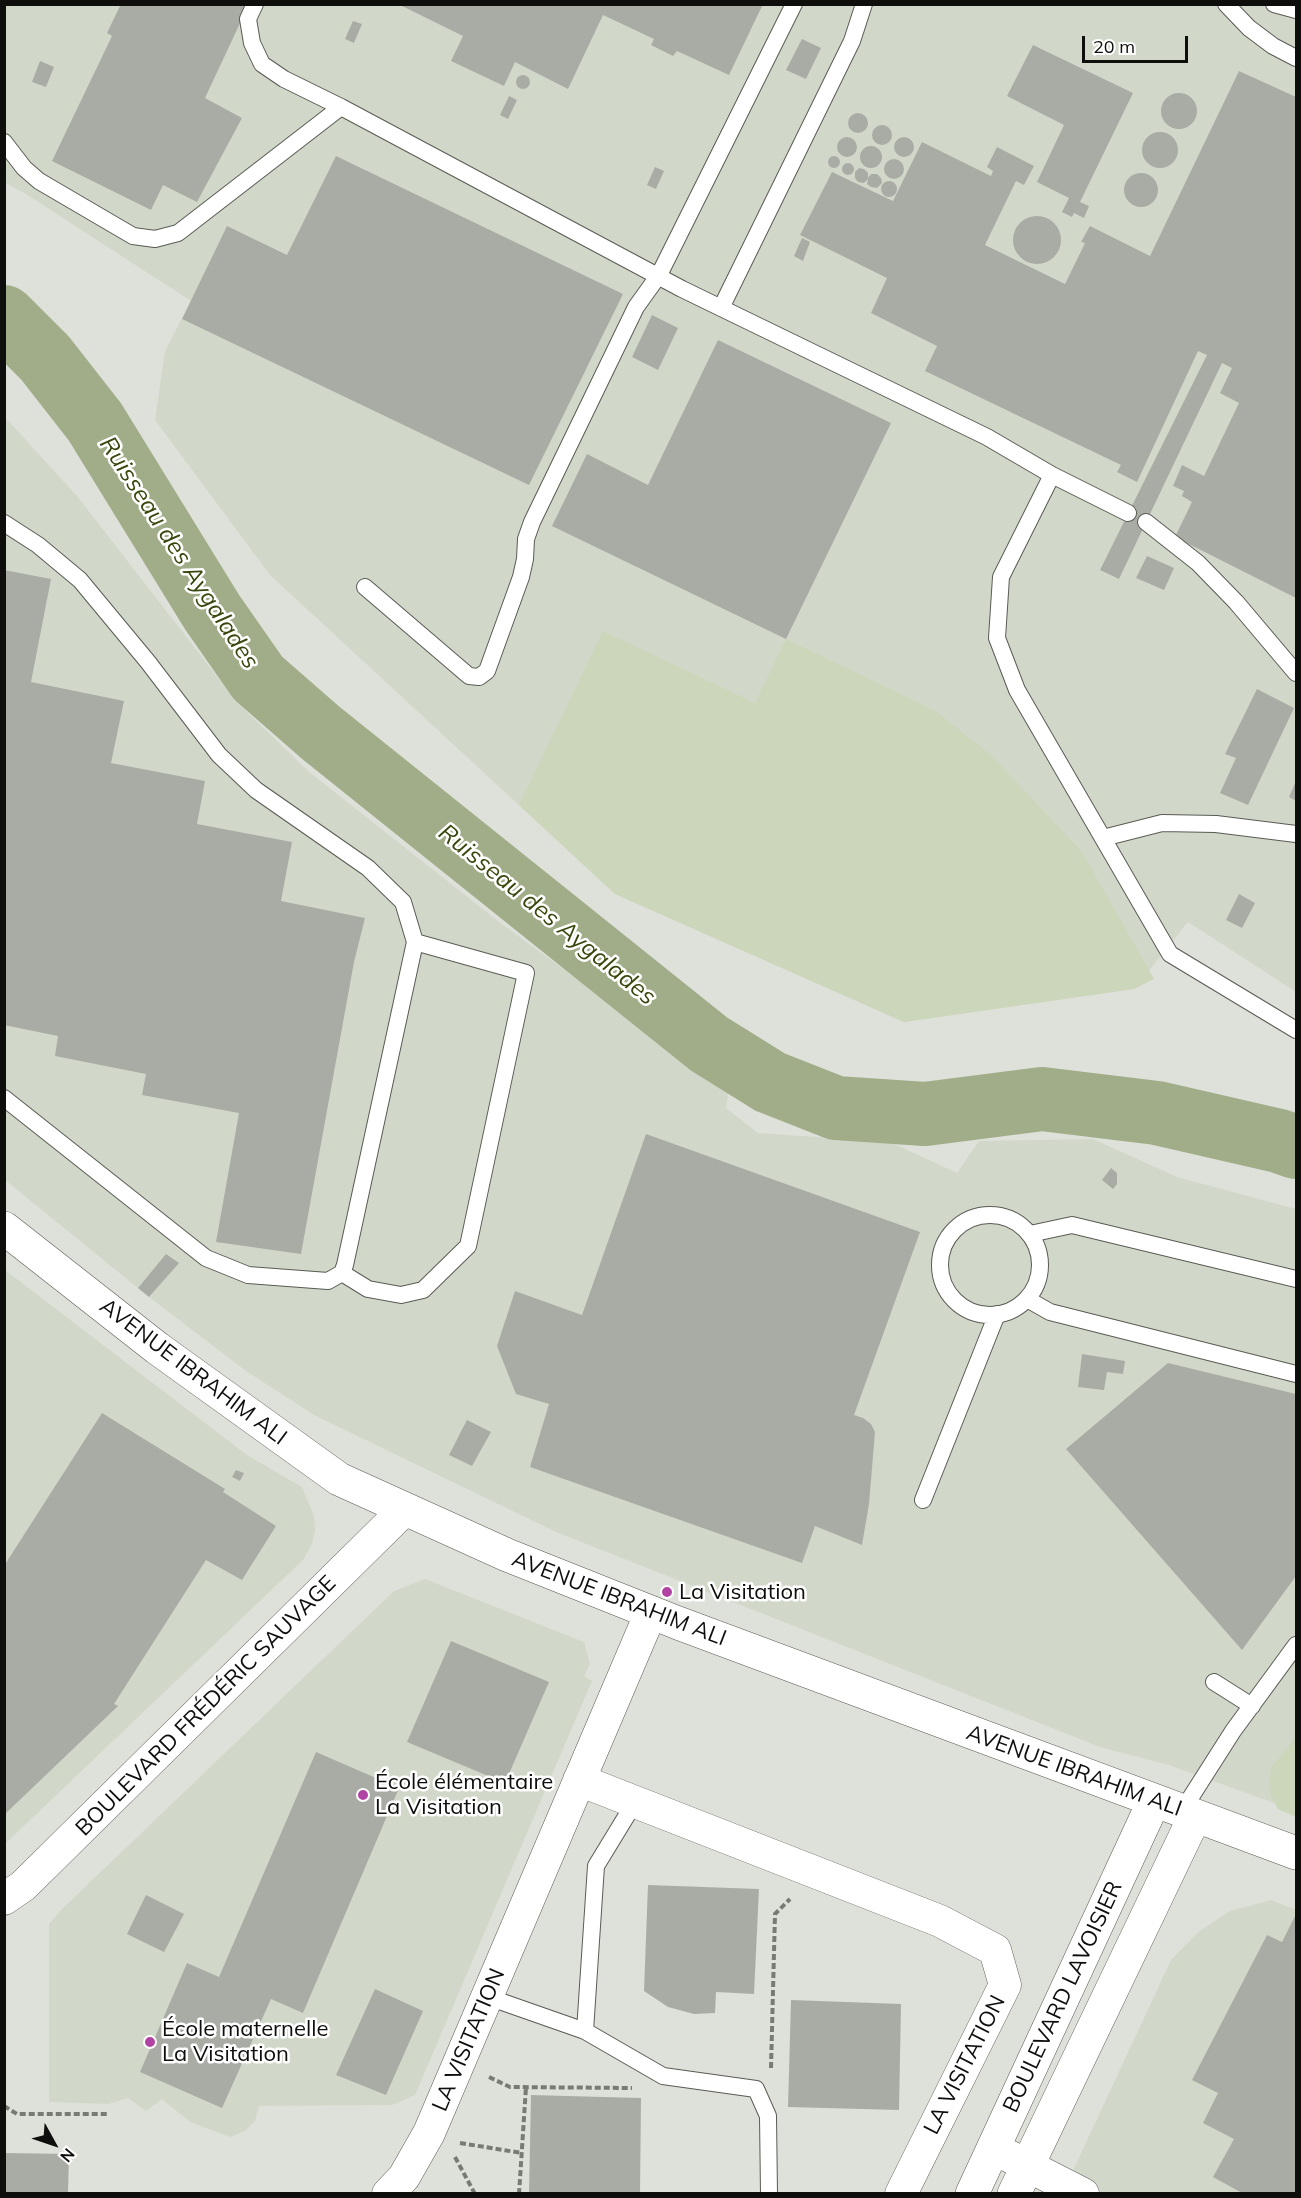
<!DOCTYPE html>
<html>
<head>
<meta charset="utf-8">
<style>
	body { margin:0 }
	#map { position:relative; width:1301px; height:2198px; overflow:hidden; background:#dee1d9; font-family:Mulish,sans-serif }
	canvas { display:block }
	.frame { position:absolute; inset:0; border:6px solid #0e0f0c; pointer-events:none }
	.north { position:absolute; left:24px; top:2114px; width:60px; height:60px; -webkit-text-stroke:4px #fff; paint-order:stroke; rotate:130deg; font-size:16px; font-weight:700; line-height:24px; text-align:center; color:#0e0f0c }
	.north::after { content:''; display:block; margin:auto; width:21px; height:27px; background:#0e0f0c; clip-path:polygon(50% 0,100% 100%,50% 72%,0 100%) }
	.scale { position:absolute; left:1082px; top:36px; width:106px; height:27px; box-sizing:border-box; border:3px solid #0e0f0c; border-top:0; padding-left:8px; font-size:18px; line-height:21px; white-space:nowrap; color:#0e0f0c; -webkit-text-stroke:4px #fff; paint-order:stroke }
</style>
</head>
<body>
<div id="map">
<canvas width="1301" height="2198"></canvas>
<div class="frame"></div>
<div class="north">N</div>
<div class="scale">20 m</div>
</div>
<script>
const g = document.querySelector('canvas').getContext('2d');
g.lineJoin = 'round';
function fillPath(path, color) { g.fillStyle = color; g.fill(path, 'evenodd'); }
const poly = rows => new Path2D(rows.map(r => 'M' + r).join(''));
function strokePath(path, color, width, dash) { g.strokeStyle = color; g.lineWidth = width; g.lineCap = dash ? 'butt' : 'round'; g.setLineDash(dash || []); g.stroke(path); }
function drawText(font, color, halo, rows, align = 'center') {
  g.font = font + ' Mulish,sans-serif'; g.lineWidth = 5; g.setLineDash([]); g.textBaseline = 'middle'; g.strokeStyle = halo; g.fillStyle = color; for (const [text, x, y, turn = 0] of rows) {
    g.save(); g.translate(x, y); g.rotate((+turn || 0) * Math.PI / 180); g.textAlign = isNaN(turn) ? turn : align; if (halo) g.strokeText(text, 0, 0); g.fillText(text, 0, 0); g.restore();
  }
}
const built = poly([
	[5,5,1296,5,1296,992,1188,922,1134,989,904,1022,615,894,270,575,155,420,165,351,191,301,29,196,6,183],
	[4,416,77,496,237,702,308,771,503,925,616,1007,730,1082,726,1108,758,1133,890,1142,957,1173,979,1141,1093,1139,1177,1177,1296,1209,1296,1811,1169,1765,1100,1747,556,1532,314,1415,246,1371,149,1297,5,1180],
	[5,1270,247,1455,302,1487,314,1516,315,1531,311,1546,304,1559,5,1844],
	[425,1579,584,1642,590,1664,584,1676,592,1681,415,2095,392,2105,259,2106,255,2121,245,2131,230,2137,190,2122,162,2099,146,2111,128,2098,108,2104,49,2102,49,1924,63,1908,394,1591],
	[1271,1900,1296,1910,1296,2193,1062,2194,1171,1960,1198,1932,1230,1911]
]);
const green = poly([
	[603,631,755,703,786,639,934,710,989,753,1082,852,1154,979,1134,989,904,1022,615,894,519,805],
	[1296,1737,1296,1817,1278,1809,1271,1795,1269,1785,1271,1768]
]);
const river = poly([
	[4,317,45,358,95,422,212,612,258,678,321,733,709,1044,770,1082,836,1108,925,1114,1042,1099,1157,1113,1279,1141,1296,1147]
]);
const building = poly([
	[121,4,249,4,205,98,242,118,197,202,163,185,151,210,52,161,112,36,107,33],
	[398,4,763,4,729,75,677,51,673,56,651,45,654,39,603,15,568,89,515,62,504,86,451,61,463,36],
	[353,21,362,24,354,43,345,39],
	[802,39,821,48,806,79,786,70],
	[1033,45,1133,93,1080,202,1089,206,1084,218,1074,213,1072,217,1062,212,1069,198,1037,182,1064,125,1007,96],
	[40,61,54,67,46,87,32,82],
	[1239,71,1296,97,1296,598,1175,537,1192,502,1182,496,1184,491,1173,486,1182,465,1204,476,1239,403,1220,393,1232,368,1222,363,1119,579,1100,570,1207,355,1198,351,1137,482,1117,472,1121,465,925,371,937,346,871,313,887,278,800,235,832,172,893,201,922,142,991,176,993,171,987,167,997,147,1034,166,1024,185,1016,181,985,245,1065,284,1085,243,1081,242,1090,226,1150,256],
	'516 82a7 7 0 1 1 14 0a7 7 0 1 1-14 0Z',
	'1161 111a18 18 0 1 1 36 0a18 18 0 1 1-36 0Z',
	[509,96,517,100,508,119,500,115],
	'848 123a10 10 0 1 1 20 0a10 10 0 1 1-20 0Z',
	'872 135a10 10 0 1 1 20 0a10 10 0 1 1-20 0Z',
	'1142 150a18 18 0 1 1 36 0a18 18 0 1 1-36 0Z',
	'894 147a10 10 0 1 1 20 0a10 10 0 1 1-20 0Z',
	'837 147a10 10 0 1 1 20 0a10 10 0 1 1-20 0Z',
	'860 157a11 11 0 1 1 22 0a11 11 0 1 1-22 0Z',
	'828 162a6 6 0 1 1 12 0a6 6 0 1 1-12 0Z',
	[336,156,623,294,529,485,182,319,227,226,287,255],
	'884 169a10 10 0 1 1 20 0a10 10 0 1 1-20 0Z',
	'842 169a6 6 0 1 1 12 0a6 6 0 1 1-12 0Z',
	[655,167,664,171,656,189,647,185],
	[859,168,864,169,868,173,868,178,871,174,877,174,881,178,882,183,877,188,871,187,867,184,868,179,864,183,858,182,855,178,855,172],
	'1124 190a17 17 0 1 1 34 0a17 17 0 1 1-34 0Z',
	'881 189a8 8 0 1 1 16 0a8 8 0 1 1-16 0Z',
	'1013 240a24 24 0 1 1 48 0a24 24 0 1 1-48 0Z',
	[802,238,810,242,803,261,794,256],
	[652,315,678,328,658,370,632,357],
	[718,340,891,423,786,639,552,526,587,454,648,485],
	[1147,556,1174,568,1164,590,1136,578],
	[4,570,51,579,31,682,124,701,111,763,205,781,197,824,292,842,281,901,365,918,354,962,301,1254,216,1242,239,1113,142,1095,146,1074,55,1056,58,1036,4,1025],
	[1257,689,1294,708,1248,805,1220,793,1236,758,1225,754],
	[1296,781,1296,801,1289,797],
	[1239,894,1255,903,1242,928,1226,920],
	[646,1134,920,1232,854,1415,863,1418,871,1424,875,1432,869,1504,862,1545,815,1526,802,1563,530,1467,549,1404,516,1394,497,1346,515,1291,582,1315],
	[1111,1168,1117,1173,1117,1184,1113,1189,1102,1180],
	[166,1254,179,1263,149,1297,138,1288],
	[1082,1354,1125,1361,1123,1374,1107,1372,1104,1390,1078,1387],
	[1168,1363,1296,1394,1296,1576,1242,1650,1066,1449],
	[102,1413,225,1489,223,1492,276,1526,242,1580,206,1560,114,1704,118,1706,4,1815,4,1566],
	[467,1420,491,1432,472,1466,449,1455],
	[236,1470,244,1473,240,1481,232,1477],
	[451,1641,549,1682,505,1783,407,1742],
	[316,1752,399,1788,303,2013,271,1999,222,2108,140,2072,187,1963,219,1977],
	[648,1885,759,1889,754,1994,716,1992,715,2013,694,2014,668,2007,644,1991],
	[146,1895,184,1914,164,1952,127,1934],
	[1296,1914,1296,2193,1242,2193,1213,2177,1234,2139,1203,2123,1218,2093,1192,2080,1267,1935,1282,1942],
	[375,1989,423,2011,386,2095,336,2075],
	[791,2000,901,2004,899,2110,788,2107],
	[531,2095,641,2098,640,2193,529,2193],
	[4,2153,69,2154,68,2193,4,2193]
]);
const path = poly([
	[771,2068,775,1914,790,1899],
	[489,2077,510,2087,632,2088],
	[4,2106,17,2114,107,2114],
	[460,2143,522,2153],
	[455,2157,475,2194],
	[519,2194,526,2087]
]);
const service = poly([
	[255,4,248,19,252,43,262,64,284,79,341,107,682,289,987,437,1052,475,1128,513],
	[1226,4,1249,28,1273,46,1296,58],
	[1274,4,1296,10],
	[4,142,24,168,39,181,133,236,155,239,178,233,341,107],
	[721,308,852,41,864,4],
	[1052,475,1001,577,997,638,1017,690,1170,954,1296,1030],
	[1146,522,1198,563,1236,602,1296,673],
	[4,523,38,545,80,580,148,662,219,755,256,790,368,868,403,902,415,942],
	[365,587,469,676,479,677,487,671,521,577,525,559,526,539,532,522,636,307,659,275,794,4],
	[1103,838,1162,823,1216,824,1296,834],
	[4,1098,206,1258,248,1275,328,1281,342,1273,345,1265,415,942,526,973,468,1246,423,1290,401,1295,368,1289,342,1273],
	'940 1265a50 50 0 1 1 100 0a50 50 0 1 1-100 0Z',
	[1030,1234,1072,1225,1296,1279],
	[1027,1299,1050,1312,1296,1374],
	[923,1500,997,1314],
	[1214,1682,1252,1706],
	[635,1802,596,1866,585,2031,663,2076,756,2089,768,2116,769,2194],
	[1182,1811,1233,1731,1296,1645],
	[488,1997,585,2031]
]);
const minor = poly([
	[579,1780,940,1921,995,1950,1005,1985,901,2194],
	[4,1899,23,1886,405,1509],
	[993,2148,1083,2194],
	[388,2194,404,2177,429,2133,651,1612]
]);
const tertiary = poly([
	[4,1228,157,1348,339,1479,507,1555,678,1623,1296,1853],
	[972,2194,1154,1801],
	[1014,2194,1195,1816]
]);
const markers = [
	[667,1592,6,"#b144a2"],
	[363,1795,6,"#b144a2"],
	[150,2042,6,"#b144a2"]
];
const streetNames = [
	["AVENUE IBRAHIM ALI",193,1372,37],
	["AVENUE IBRAHIM ALI",619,1599,21],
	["BOULEVARD FRÉDÉRIC SAUVAGE",206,1706,-45],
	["AVENUE IBRAHIM ALI",1074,1771,20],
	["BOULEVARD LAVOISIER",1063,1997,-65],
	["LA VISITATION",469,2040,-67],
	["LA VISITATION",965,2065,-63]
];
const poiNames = [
	["La Visitation",679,1592],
	["École élémentaire",375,1782],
	["La Visitation",375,1807],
	["École maternelle",162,2029],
	["La Visitation",162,2054]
];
const waterNames = [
	["Ruisseau des Aygalades",179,553,57],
	["Ruisseau des Aygalades",547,915,39]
];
fillPath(built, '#d2d8c9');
fillPath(green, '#ccd6ba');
strokePath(river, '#a1ad89', 64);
fillPath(building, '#a9aca5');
strokePath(service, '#595b54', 18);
strokePath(minor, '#595b54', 33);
strokePath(tertiary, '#595b54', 34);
strokePath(path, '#787a74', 4, [6, 3]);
strokePath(service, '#fff', 16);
strokePath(minor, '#fff', 32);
strokePath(tertiary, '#fff', 33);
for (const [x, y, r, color] of markers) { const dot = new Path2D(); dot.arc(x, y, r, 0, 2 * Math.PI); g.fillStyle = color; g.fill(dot); strokePath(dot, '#fff', 2); }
drawText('22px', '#0e0f0c', '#fff', streetNames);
drawText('22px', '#0e0f0c', '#fff', poiNames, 'left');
drawText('italic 24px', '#38470c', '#fff', waterNames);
</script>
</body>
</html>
